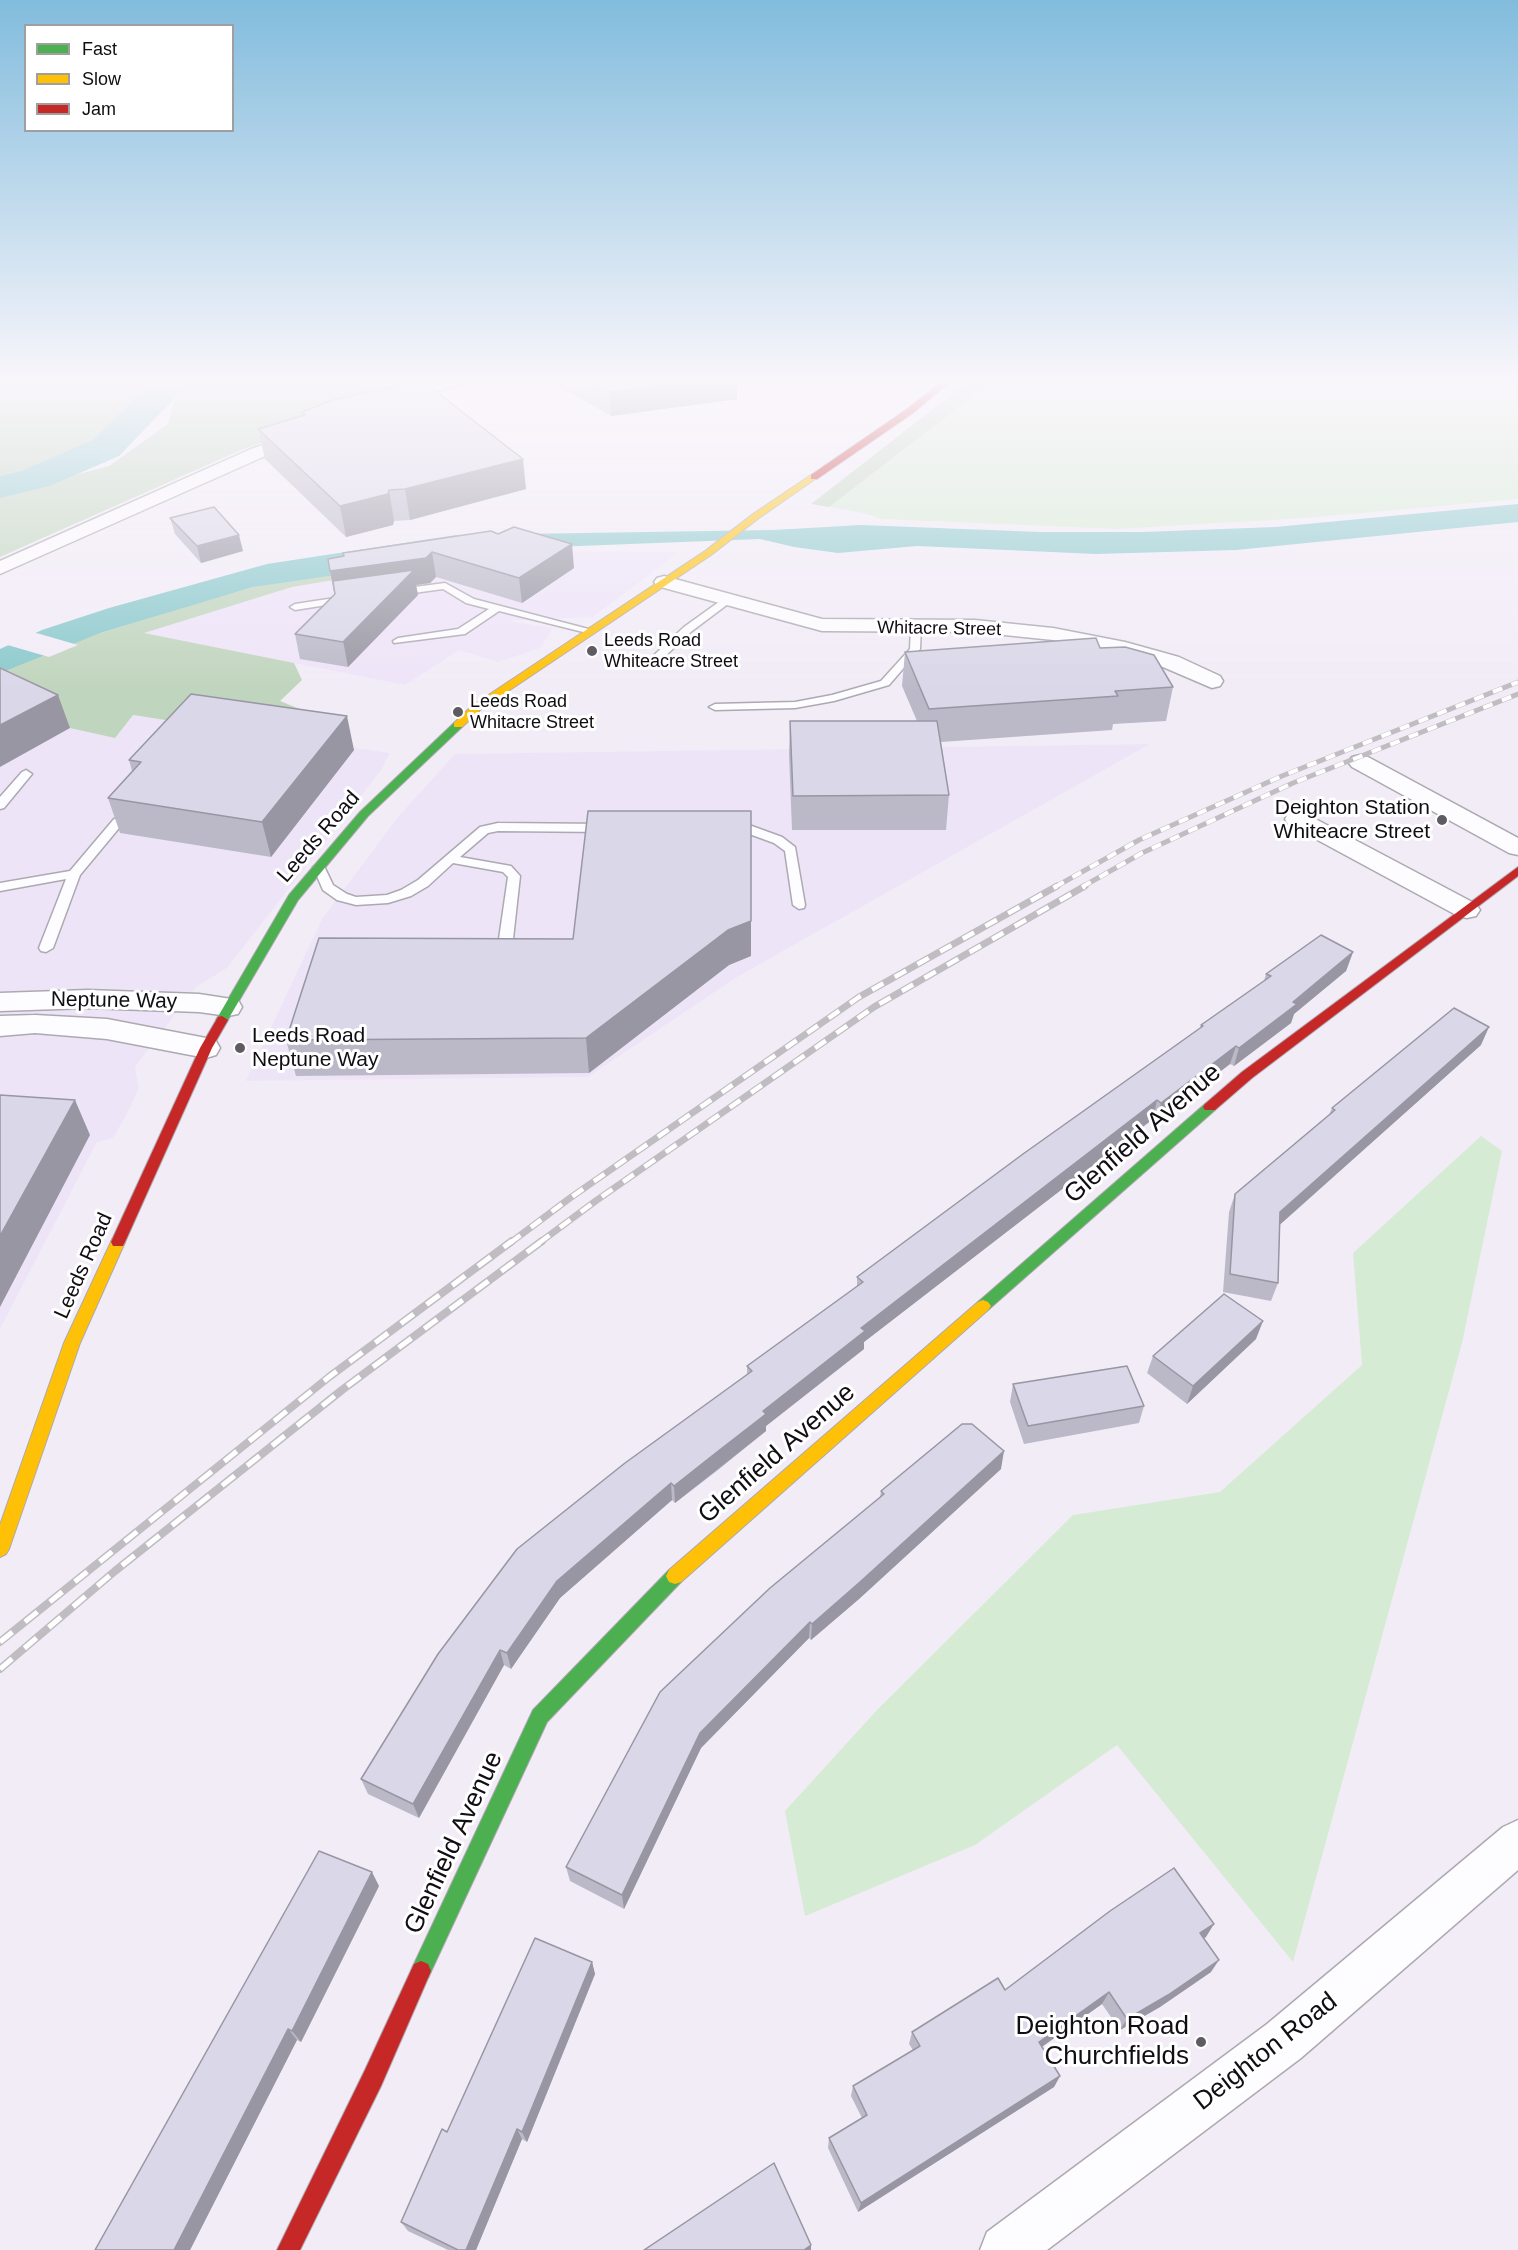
<!DOCTYPE html>
<html>
<head>
<meta charset="utf-8">
<style>
	body { margin:0 }
	#map { position:relative; width:1518px; height:2250px; overflow:hidden; background:#f2ecf7; font-family:Arial,sans-serif }
	canvas { display:block }
	.legend { position:absolute; left:24px; top:24px; width:210px; height:108px; box-sizing:border-box; background:#fff; border:2px solid #9f9ea1; margin:0; padding:8px 10px; list-style:none; font-size:18px; color:#100d13 }
	.legend li { display:flex; align-items:center; gap:12px; height:30px }
	.legend b { width:30px; border:2px solid #9f9ea1 }
</style>
</head>
<body>
<div id="map">
<canvas width="1518" height="2250"></canvas>
<ul class="legend">
<li><b style="height:8px;background:#4caf50"></b>Fast</li>
<li><b style="height:8px;background:#ffc107"></b>Slow</li>
<li><b style="height:8px;background:#c62828"></b>Jam</li>
</ul>
</div>
<script>
const g = document.querySelector('canvas').getContext('2d');
g.lineJoin = 'round';
function fillPath(path, color) { g.fillStyle = color; g.fill(path, 'evenodd'); }
const poly = rows => new Path2D(rows.map(r => 'M' + r).join(''));
function strokePath(path, color, width, dash) { g.strokeStyle = color; g.lineWidth = width; g.lineCap = dash ? 'butt' : 'round'; g.setLineDash(dash || []); g.stroke(path); }
function drawText(font, color, halo, rows, align = 'center') {
  g.font = font + ' Arial,sans-serif'; g.lineWidth = 6; g.setLineDash([]); g.textBaseline = 'middle'; g.strokeStyle = halo; g.fillStyle = color; for (const [text, x, y, turn = 0] of rows) {
    g.save(); g.translate(x, y); g.rotate((+turn || 0) * Math.PI / 180); g.textAlign = isNaN(turn) ? turn : align; if (halo) g.strokeText(text, 0, 0); g.fillText(text, 0, 0); g.restore();
  }
}
const built = poly([
	[507,551,679,552,593,617,507,621,553,628,540,648,498,662,459,650,405,685,142,633,292,587],
	[0,696,390,753,382,769,227,968,196,987,135,1067,139,1088,129,1110,113,1138,97,1142,0,1329],
	[1150,744,737,977,588,1077,246,1081,322,919,397,818,455,754]
]);
const green = poly([
	[997,378,1518,378,1518,499,1307,518,1116,529,881,519,864,513,829,507],
	[1481,1136,1502,1151,1462,1343,1293,1962,1117,1745,975,1845,805,1916,785,1811,877,1710,1073,1515,1220,1492,1362,1365,1353,1253]
]);
const forest = poly([
	[0,378,151,378,118,425,61,461,0,476],
	[191,378,356,378,404,390,239,451,0,557,0,495,109,466,168,424,177,392],
	[973,378,997,378,829,507,811,504],
	[507,551,292,587,144,633,294,663,302,680,280,701,329,721,197,725,133,715,115,738,70,728,1,696,0,673,21,663,103,632,193,604,253,587,290,580]
]);
const water = poly([
	[1518,504,1518,522,1236,550,1096,554,917,546,838,553,794,547,760,539,553,547,404,565,253,587,103,632,0,673,0,649,42,630,109,608,267,564,456,535,773,530,861,525,1041,532,1143,532,1275,527]
]);
const pier = poly([
	[32,632,40,634,78,645,49,657,4,644]
]);
const stream = poly([
	[327,378,381,391]
]);
const river = poly([
	[152,378,186,378,174,399,119,456,50,486,0,498,0,476,24,470,93,440,147,387,152,378]
]);
const lane = poly([
	[445,583,474,599,596,631,591,634,499,611,465,634,394,643,393,641,398,638,458,629,489,609,466,603,443,589,399,595,394,592,399,589,445,583],
	[348,596,352,597,352,601,295,610,290,607,295,604,348,596],
	[723,599,732,601,692,631,661,660,653,660,653,656,684,627,723,599],
	[916,624,921,627,920,649,889,685,834,701,795,708,715,710,709,707,715,704,795,702,832,695,881,681,910,649,911,627,916,624],
	[26,770,32,774,4,808,0,809,0,797,22,772,26,770],
	[118,818,124,822,80,875,53,948,46,952,41,951,39,948,66,879,0,891,0,883,70,871,114,819,118,818],
	[498,823,605,824,611,828,605,832,498,831,488,833,460,857,511,866,520,876,513,939,506,943,499,939,508,877,503,872,453,863,428,886,411,896,388,903,356,905,337,900,323,890,313,867,319,863,323,864,333,885,347,894,356,897,387,895,401,890,418,880,480,827,498,823],
	[734,824,749,825,782,837,795,847,805,905,804,908,799,909,793,905,785,851,774,843,744,832,730,831,728,828,734,824]
]);
const street = poly([
	[450,378,477,378,475,381,428,393,400,405,388,405,386,401,388,397,416,387,450,378],
	[302,431,308,432,311,436,308,440,263,457,0,574,0,561,251,449,302,431],
	[664,576,822,619,975,620,1053,628,1125,642,1179,657,1220,676,1223,681,1220,686,1212,688,1163,667,1121,654,1053,640,975,632,822,631,657,586,654,582,657,578,664,576],
	[1360,755,1368,757,1518,838,1518,855,1509,853,1352,767,1348,762,1352,757,1360,755],
	[1297,812,1306,814,1476,904,1480,910,1476,916,1467,918,1458,916,1288,824,1285,819,1288,814,1297,812],
	[88,990,199,994,238,1000,242,1007,238,1014,228,1016,199,1012,88,1008,0,1011,0,993,88,990],
	[35,1015,107,1019,206,1038,216,1041,220,1048,216,1055,206,1058,107,1039,35,1033,0,1036,0,1016,35,1015],
	[1518,1820,1518,1870,1301,2058,1047,2250,980,2250,987,2232,1267,2024,1503,1827,1518,1820]
]);
const fast = poly([
	[458,722,462,723,462,727,368,816,298,900,226,1023,218,1023,216,1020,289,895,360,812,454,723,458,722],
	[1210,1102,1215,1104,1217,1107,1215,1110,988,1310,983,1312,978,1310,975,1306,978,1302,1205,1104,1210,1102],
	[675,1568,681,1570,684,1576,681,1582,547,1722,428,1978,421,1981,414,1978,411,1971,414,1964,533,1710,669,1570,675,1568]
]);
const slow = poly([
	[811,475,818,477,759,518,711,555,480,710,462,727,454,727,454,723,472,706,705,551,753,514,811,475],
	[118,1236,123,1238,125,1242,80,1343,9,1549,6,1554,0,1557,0,1525,64,1343,111,1242,113,1238,118,1236],
	[983,1300,988,1302,991,1306,988,1310,681,1582,675,1584,669,1582,666,1576,669,1570,978,1302,983,1300]
]);
const jam = poly([
	[946,378,955,378,913,413,817,479,811,479,811,475,907,409,946,378],
	[1518,867,1518,876,1252,1078,1215,1110,1205,1110,1203,1107,1205,1104,1242,1072,1518,867],
	[222,1016,228,1020,212,1048,125,1242,123,1246,113,1246,111,1242,200,1048,218,1017,222,1016],
	[421,1961,428,1964,431,1971,428,1978,381,2086,300,2250,277,2250,365,2070,414,1964,421,1961]
]);
const railFar2 = poly([
	[1055,887,1139,840,1282,776,1518,682],
	[1082,887,1142,853,1293,783,1518,694]
]);
const railFar1 = poly([
	[510,1243,570,1198,859,997,1057,886],
	[539,1243,597,1200,874,1007,1085,886]
]);
const rail = poly([
	[0,1642,329,1377,512,1241],
	[0,1669,115,1571,342,1390,542,1241]
]);
const wall = poly([
	[543,378,737,378,737,399,611,416],
	[757,378,788,378,781,383],
	[302,412,526,489,410,520,394,521,393,525,346,537,265,459,258,429,302,416],
	[170,518,243,551,201,563,175,534],
	[491,531,574,568,522,603,436,577,430,583,416,585,418,595,348,667,300,659,295,634,335,595,328,559],
	[1100,648,1173,687,1166,721,1113,724,1112,730,941,742,949,795,946,830,792,830,789,755,790,721,917,721,902,686,905,652],
	[354,750,271,857,120,833,108,798,132,771,129,760],
	[1353,952,1346,971,1294,1014,1291,1023,1234,1066,1230,1064,1156,1121,1153,1119,864,1342,864,1349,766,1426,766,1431,718,1470,675,1503,672,1500,560,1598,511,1669,504,1665,419,1818,368,1794,361,1779,747,1374,747,1366,857,1287,857,1277,1200,1028,1201,1025,1264,981,1266,974],
	[751,956,729,965,589,1073,296,1076,286,1040],
	[1481,1045,1280,1224,1278,1283,1271,1301,1223,1292,1229,1212,1235,1194,1329,1115,1332,1108],
	[1256,1339,1187,1404,1147,1373,1153,1356],
	[1013,1384,1144,1406,1139,1423,1024,1444,1010,1402],
	[1001,1469,859,1599,811,1640,809,1638,701,1748,624,1909,570,1881,566,1867,880,1497,881,1491],
	[379,1886,301,2042,297,2040,190,2250,95,2250],
	[1206,1937,1204,1938,1211,1972,1160,2007,1120,2030,1102,2004,1042,2047,1060,2076,1054,2087,858,2212,828,2148,829,2138,862,2118,851,2096,853,2086,913,2050,909,2044,912,2032,1005,1990],
	[592,1962,595,1974,527,2142,522,2139,476,2250,448,2250,408,2231,401,2222,447,2132]
]);
const shadedWall = poly([
	[712,378,737,378,737,399,611,416,609,392],
	[781,378,788,378,781,383],
	[523,459,526,489,410,520,405,489],
	[389,490,394,521,393,525,346,537,340,506],
	[239,535,243,551,201,563,197,546],
	[572,544,574,568,522,603,519,578],
	[432,552,436,577,430,583,416,585,418,595,348,667,330,571],
	[58,695,70,728,0,767,0,725],
	[347,716,354,750,271,857,262,822],
	[751,811,751,956,729,965,589,1073,586,1038],
	[1353,952,1346,971,1294,1014,1291,1023,1234,1066,1239,1048],
	[1489,1027,1481,1045,1274,1230,1280,1212],
	[1236,1046,1230,1064,1156,1121,1161,1103],
	[75,1100,90,1135,0,1307,0,1236],
	[1157,1100,1153,1119,864,1342,864,1349,766,1426,766,1431,675,1503,674,1486,861,1328],
	[1263,1321,1256,1339,1187,1404,1193,1386],
	[1004,1451,1001,1469,859,1599,811,1640,812,1624],
	[671,1483,672,1500,560,1598,511,1669,507,1653,557,1581],
	[810,1622,809,1638,701,1748,624,1909,622,1895,700,1733],
	[500,1650,504,1665,419,1818,413,1804],
	[372,1872,379,1886,301,2042,292,2031],
	[1214,1924,1206,1937,1192,1946,1200,1933],
	[1219,1960,1211,1972,1160,2007,1120,2030,1127,2019],
	[592,1962,595,1974,527,2142,522,2132],
	[1109,1992,1102,2004,1033,2053,1039,2042],
	[288,2029,297,2040,190,2250,174,2250],
	[1060,2076,1054,2087,858,2212,861,2203],
	[517,2129,522,2139,476,2250,466,2250],
	[811,2245,811,2250,804,2250]
]);
const building = poly([
	[584,378,712,378,609,392,584,378],
	[421,380,523,459,405,489,389,490,388,494,340,506,258,429,305,415,302,412,333,400,421,380],
	[214,507,239,535,197,546,170,518,214,507],
	[514,527,572,544,519,578,432,552,426,558,330,571,328,559,344,556,343,553,491,531,498,534,514,527],
	[414,570,343,642,295,634,335,594,333,581,414,570],
	[1096,638,1100,648,1125,647,1154,655,1173,687,1115,691,1118,696,929,709,905,652,1096,638],
	[0,668,58,695,0,725,0,668],
	[191,694,347,716,262,822,108,798,141,762,129,760,191,694],
	[790,721,937,721,949,795,793,796,790,721],
	[588,811,751,811,751,921,728,930,586,1038,286,1040,319,938,573,939,588,811],
	[1321,935,1353,952,1293,1002,1297,1004,1239,1048,1236,1046,1161,1103,1157,1100,861,1328,865,1331,763,1411,766,1414,717,1452,674,1486,671,1483,557,1581,507,1653,500,1650,413,1804,361,1779,438,1654,517,1549,625,1463,752,1371,747,1366,863,1282,857,1277,1023,1154,1203,1026,1201,1025,1271,976,1266,974,1321,935],
	[1454,1008,1489,1027,1280,1212,1278,1283,1230,1274,1235,1194,1335,1110,1332,1108,1454,1008],
	[0,1095,75,1100,0,1236,0,1095],
	[1224,1294,1263,1321,1193,1386,1153,1356,1224,1294],
	[1127,1366,1144,1406,1028,1426,1013,1384,1127,1366],
	[962,1424,972,1424,1004,1451,860,1582,812,1624,810,1622,700,1733,622,1895,566,1867,660,1692,770,1588,884,1494,881,1491,962,1424],
	[319,1851,372,1872,292,2031,288,2029,174,2250,95,2250,319,1851],
	[1174,1868,1214,1924,1200,1933,1219,1960,1168,1995,1127,2019,1109,1992,1039,2042,1060,2076,861,2203,829,2138,867,2115,853,2086,920,2046,912,2032,998,1978,1005,1990,1110,1911,1174,1868],
	[535,1938,592,1962,522,2132,517,2129,466,2250,458,2250,401,2222,442,2129,447,2132,535,1938],
	[774,2163,811,2245,804,2250,644,2250,774,2163]
]);
const markers = [
	[592,651,6,"#5f5b63"],
	[458,712,6,"#5f5b63"],
	[1442,820,6,"#5f5b63"],
	[240,1048,6,"#5f5b63"],
	[1201,2042,6,"#5f5b63"]
];
const farStreetnames = [
	["Whitacre Street",939,629,1]
];
const farPoinames = [
	["Leeds Road",604,641],
	["Whiteacre Street",604,662],
	["Leeds Road",470,702],
	["Whitacre Street",470,723]
];
const poiNames = [
	["Deighton Station",1430,808],
	["Whiteacre Street",1430,832],
	["Leeds Road",252,1036,"left"],
	["Neptune Way",252,1060,"left"]
];
const streetNames = [
	["Leeds Road",319,837,-49],
	["Neptune Way",114,1001,1],
	["Leeds Road",84,1266,-66]
];
const nearStreetnames = [
	["Glenfield Avenue",1143,1134,-41],
	["Glenfield Avenue",777,1454,-41],
	["Glenfield Avenue",454,1843,-65],
	["Deighton Road",1266,2052,-38]
];
const nearPoinames = [
	["Deighton Road",1189,2027],
	["Churchfields",1189,2057]
];
fillPath(built, '#eee4f8');
fillPath(green, '#d6ebd3');
fillPath(forest, '#c0d5bd');
fillPath(water, '#8ac9cc');
fillPath(pier, '#f2ecf7');
strokePath(stream, '#8ac9cc', 6);
fillPath(river, '#8ac9cc');
strokePath(lane, '#ada9b1', 3);
strokePath(street, '#ada9b1', 3);
strokePath(fast, '#ada9b1', 2);
strokePath(slow, '#ada9b1', 2);
strokePath(jam, '#ada9b1', 2);
fillPath(lane, '#fdfcfe');
fillPath(street, '#fdfcfe');
fillPath(fast, '#4caf50');
fillPath(slow, '#ffc107');
fillPath(jam, '#c62828');
strokePath(railFar2, '#bfbdc1', 5);
strokePath(railFar1, '#bfbdc1', 7);
strokePath(rail, '#bfbdc1', 8);
strokePath(railFar2, '#fff', 4, [10]);
strokePath(railFar1, '#fff', 4.5, [13]);
strokePath(rail, '#fff', 5, [16]);
fillPath(wall, '#bbb9c8');
fillPath(shadedWall, '#9896a2');
fillPath(building, '#d9d7e8');
strokePath(building, '#9896a2', 1.5);
const sky = g.createLinearGradient(0, 0, 0, 693);
sky.addColorStop(0, '#82bcdd');
sky.addColorStop(0.55, '#f9f6fb');
sky.addColorStop(1, '#f9f6fb00');
g.fillStyle = sky;
g.fillRect(0, 0, 1518, 693);
for (const [x, y, r, color] of markers) { const dot = new Path2D(); dot.arc(x, y, r, 0, 2 * Math.PI); g.fillStyle = color; g.fill(dot); strokePath(dot, '#fff', 2); }
drawText('18px', '#100d13', '#fff', farStreetnames);
drawText('18px', '#100d13', '#fff', farPoinames, 'left');
drawText('21px', '#100d13', '#fff', poiNames, 'right');
drawText('21px', '#100d13', '#fff', streetNames);
drawText('26px', '#100d13', '#fff', nearStreetnames);
drawText('26px', '#100d13', '#fff', nearPoinames, 'right');
</script>
</body>
</html>
